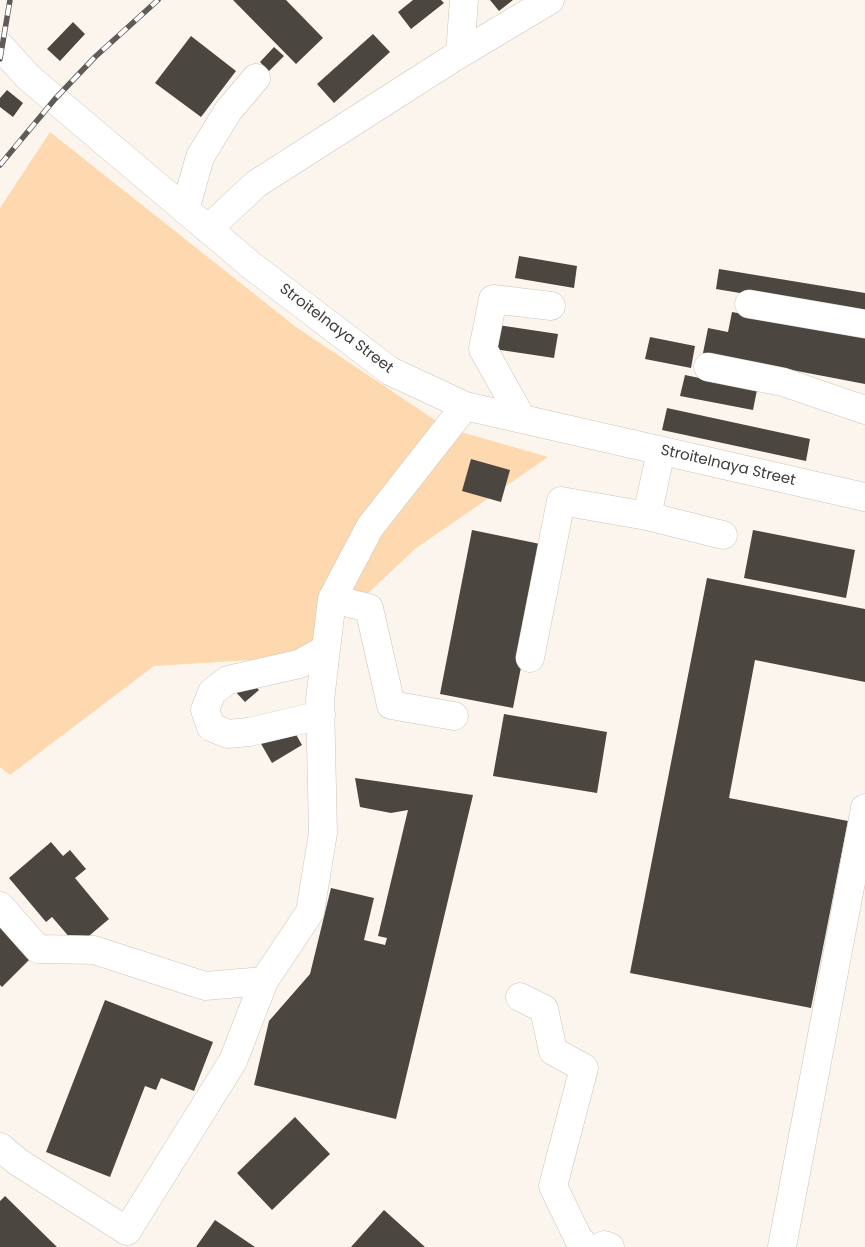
<!DOCTYPE html>
<html>
<head>
<meta charset="utf-8">
<style>
	body { margin:0 }
	canvas { display:block; background:#fcf5ed }
</style>
</head>
<body>
<canvas width="865" height="1247"></canvas>
<script>
const g = document.querySelector('canvas').getContext('2d');
g.lineJoin = 'round';
function fillPath(path, color) { g.fillStyle = color; g.fill(path, 'evenodd'); }
const poly = rows => new Path2D(rows.map(r => 'M' + r).join(''));
function strokePath(path, color, width, dash) { g.strokeStyle = color; g.lineWidth = width; g.lineCap = dash ? 'butt' : 'round'; g.setLineDash(dash || []); g.stroke(path); }
function drawText(font, color, halo, rows, align = 'center') {
  g.font = font + ' Poppins,sans-serif'; g.lineWidth = 5; g.setLineDash([]); g.textBaseline = 'middle'; g.strokeStyle = halo; g.fillStyle = color; for (const [text, x, y, turn = 0] of rows) {
    g.save(); g.translate(x, y); g.rotate((+turn || 0) * Math.PI / 180); g.textAlign = isNaN(turn) ? turn : align; if (halo) g.strokeText(text, 0, 0); g.fillText(text, 0, 0); g.restore();
  }
}
const green = poly([
	[50,132,296,327,447,428,548,457,415,549,300,657,154,666,10,775,0,767,0,208]
]);
const building = poly([
	[233,0,286,0,323,38,296,64],
	[413,0,441,0,444,3,411,29,398,12],
	[490,0,513,0,499,11],
	[73,22,85,34,60,61,47,49],
	[373,34,390,52,334,103,317,84],
	[191,36,236,71,201,117,155,83],
	[274,47,284,56,269,71,260,62],
	[7,90,23,103,13,117,0,107,0,98],
	[519,256,577,266,574,288,515,278],
	[719,269,865,293,865,314,716,289],
	[732,312,865,338,865,384,703,353,708,328,728,332],
	[498,325,558,334,554,358,494,349],
	[650,337,695,346,691,368,645,359],
	[685,375,757,390,753,410,680,396],
	[667,408,810,439,806,461,662,430],
	[471,459,510,470,501,502,462,491],
	[472,530,545,545,513,708,440,694],
	[753,530,855,550,846,598,744,578],
	[707,578,865,609,865,682,755,660,729,798,848,821,811,1008,630,973],
	[248,678,259,690,245,702,234,690],
	[504,714,607,732,597,793,493,776],
	[290,724,302,745,272,763,260,742],
	[355,778,473,795,396,1119,254,1085,269,1021,310,974,331,888,374,898,364,940,385,945,387,938,378,936,408,810,391,813,360,807],
	[51,842,63,856,70,850,86,869,75,878,109,919,77,946,52,917,46,922,9,878],
	[0,926,31,958,2,987,0,985],
	[105,1000,213,1042,194,1091,161,1078,156,1090,145,1086,110,1177,46,1152],
	[295,1117,330,1154,272,1210,237,1173],
	[5,1196,57,1247,0,1247,0,1201],
	[384,1210,425,1247,351,1247],
	[215,1220,255,1247,196,1247]
]);
const minor = poly([
	[0,46,28,77,252,266,390,371,465,406,865,497],
	[460,54,464,0],
	[185,210,200,157,228,111,256,78],
	[208,229,256,184,453,58,550,0],
	[749,304,865,324],
	[708,367,783,382,865,410],
	[522,419,483,349,493,299,551,306],
	[647,516,723,535],
	[332,599,369,608,391,705,454,716],
	[530,658,561,501,647,516,661,451],
	[321,715,249,732,228,734,211,727,205,710,212,692,228,680,299,664,326,649],
	[0,906,38,949,94,950,205,986,264,981],
	[520,997,544,1009,553,1051,584,1068,553,1186,578,1238,586,1247],
	[0,1147,18,1162,127,1231,233,1061,264,981,310,912,323,833,320,700,332,599,370,527,465,406],
	[601,1247,604,1245,610,1247],
	[782,1247,865,808]
]);
const rail = poly([
	[0,59,10,0],
	[0,165,55,99,95,57,158,0]
]);
const streetNames = [
	["Stroitelnaya Street",336,329,37],
	["Stroitelnaya Street",728,466,13]
];
fillPath(green, '#fed8af');
fillPath(building, '#4c4640');
strokePath(minor, '#cbc4bc', 29);
strokePath(minor, '#fff', 28);
strokePath(rail, '#5f5c58', 5.5);
strokePath(rail, '#fff', 4, [11]);
drawText('15px', '#3f3c39', '#fff', streetNames);
</script>
</body>
</html>
